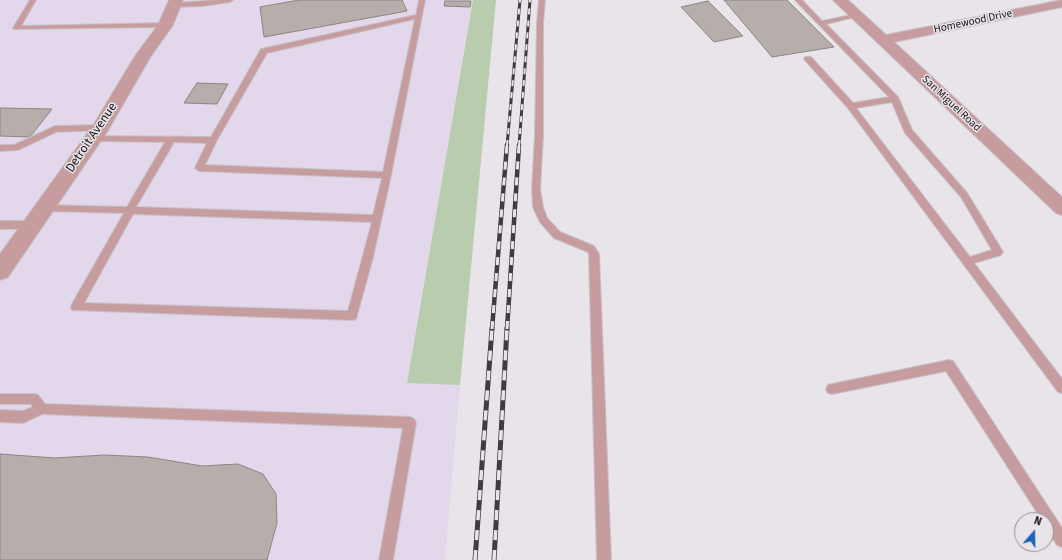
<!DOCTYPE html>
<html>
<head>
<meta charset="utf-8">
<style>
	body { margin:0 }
	#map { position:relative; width:1062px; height:560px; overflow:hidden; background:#e8e4ea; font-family:"Source Sans 3",sans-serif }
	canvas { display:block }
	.north { position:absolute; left:1014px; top:512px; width:40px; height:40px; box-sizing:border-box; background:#e8e4ea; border:1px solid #929094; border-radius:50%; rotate:20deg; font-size:11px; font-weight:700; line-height:16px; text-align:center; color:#121113 }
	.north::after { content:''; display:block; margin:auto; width:14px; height:18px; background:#1c65b5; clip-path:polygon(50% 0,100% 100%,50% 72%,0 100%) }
</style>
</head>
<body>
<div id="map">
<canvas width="1062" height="560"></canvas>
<div class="north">N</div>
</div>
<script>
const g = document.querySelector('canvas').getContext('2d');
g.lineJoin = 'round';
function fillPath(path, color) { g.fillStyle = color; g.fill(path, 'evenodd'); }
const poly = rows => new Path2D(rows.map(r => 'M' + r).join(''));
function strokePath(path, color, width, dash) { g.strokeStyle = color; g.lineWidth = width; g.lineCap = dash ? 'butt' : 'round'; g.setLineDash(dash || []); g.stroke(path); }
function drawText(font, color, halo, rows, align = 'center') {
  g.font = font + ' "Source Sans 3",sans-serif'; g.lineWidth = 3; g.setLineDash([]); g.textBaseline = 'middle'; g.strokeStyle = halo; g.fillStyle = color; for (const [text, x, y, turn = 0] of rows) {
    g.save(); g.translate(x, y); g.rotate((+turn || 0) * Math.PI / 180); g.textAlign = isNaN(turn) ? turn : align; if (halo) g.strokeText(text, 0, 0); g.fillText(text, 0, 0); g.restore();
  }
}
const industrial = poly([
	[0,0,473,0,407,382,460,385,445,560,0,560]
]);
const green = poly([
	[473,0,496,0,460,385,407,383]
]);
const building = poly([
	[299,0,402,0,407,11,264,37,260,7,299,0],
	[724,0,787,0,834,47,772,57,724,0],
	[445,1,471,1,470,7,444,6,445,1],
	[708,1,743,36,714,42,681,7,708,1],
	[197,83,228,84,217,104,184,103,197,83],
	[0,108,52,109,30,137,0,136,0,108],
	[0,454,55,458,104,455,148,457,202,466,238,464,263,474,276,494,277,523,267,560,0,560,0,454]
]);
const service = poly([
	[30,0,36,0,21,26,165,23,168,25,165,27,14,29,13,28,30,0],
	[217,0,233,0,230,2,203,6,175,7,172,5,175,3,217,0],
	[419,0,425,0,391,175,373,257,356,319,352,320,72,310,71,307,72,304,124,213,44,211,39,208,44,205,127,207,165,142,94,141,90,138,91,136,211,137,261,49,416,15,419,0],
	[415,19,383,172,205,165,217,140,267,53,415,19],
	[174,142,207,143,195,168,199,171,382,178,373,215,136,207,174,142],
	[133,214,372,222,348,311,84,303,133,214],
	[539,0,545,0,543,23,543,136,540,189,543,207,547,218,560,232,594,246,599,254,611,560,597,560,589,254,588,252,554,238,540,222,533,207,532,189,535,136,537,23,539,0],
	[795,0,802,0,822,21,856,14,859,16,826,24,898,97,912,130,967,193,1003,252,1001,255,974,263,1062,379,1062,393,1058,392,848,108,804,59,805,57,811,57,853,103,889,97,795,0],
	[892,102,905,133,961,197,992,250,970,257,856,108,892,102],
	[101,125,104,126,104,130,56,132,18,150,0,151,0,145,14,145,55,126,101,125],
	[0,221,32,221,37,225,32,229,0,229,0,221],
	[949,360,953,361,1062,528,1062,547,1057,545,1046,527,1046,520,1042,520,946,371,832,394,828,393,826,389,828,385,832,384,949,360],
	[0,394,34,394,38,395,45,404,410,417,414,419,416,423,393,560,379,560,403,428,42,414,23,423,0,422,0,410,23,411,33,407,31,404,0,404,0,394]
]);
const minor = poly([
	[833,0,848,0,886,35,1062,0,1062,7,894,42,1062,197,1062,215,1056,213,833,0]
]);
const tertiary = poly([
	[169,0,183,0,173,25,151,56,107,132,8,277,0,280,0,254,94,124,135,56,158,25,169,0]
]);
const railFar2 = poly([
	[507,146,520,0],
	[519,146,530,0]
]);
const railFar1 = poly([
	[492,329,507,145],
	[507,329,519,145]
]);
const rail = poly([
	[475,560,492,328],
	[494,560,507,328]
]);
const farStreetnames = [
	["Homewood Drive",973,22,-12],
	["San Miguel Road",951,104,43]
];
const streetNames = [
	["Detroit Avenue",92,138,-56]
];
fillPath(industrial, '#e2d7eb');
fillPath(green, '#b9cdae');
fillPath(building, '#b5aeaa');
strokePath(building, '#8c8681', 1);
strokePath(service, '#c6c2c8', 2);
strokePath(minor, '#c6c2c8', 2);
strokePath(tertiary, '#c6c2c8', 2);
fillPath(service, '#c79c9e');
fillPath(minor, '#c79c9e');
fillPath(tertiary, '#c79c9e');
strokePath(railFar2, '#3e3c3f', 3);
strokePath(railFar1, '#3e3c3f', 4.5);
strokePath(rail, '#3e3c3f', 5);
strokePath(railFar2, '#e8e4ea', 2, [6]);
strokePath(railFar1, '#e8e4ea', 3, [8]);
strokePath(rail, '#e8e4ea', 3.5, [10]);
drawText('11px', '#121113', '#e8e4ea', farStreetnames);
drawText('13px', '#121113', '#e8e4ea', streetNames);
</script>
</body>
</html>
